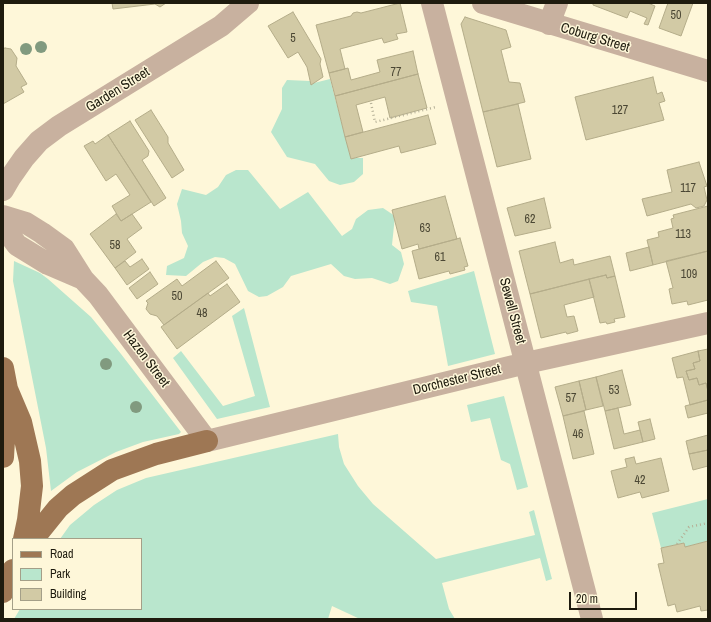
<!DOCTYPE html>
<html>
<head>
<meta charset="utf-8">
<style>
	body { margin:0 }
	#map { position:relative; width:711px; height:622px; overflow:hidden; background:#fef7d9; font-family:"Archivo Narrow",sans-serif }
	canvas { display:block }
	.frame { position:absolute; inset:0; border:4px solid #1e1b0e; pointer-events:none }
	.legend { position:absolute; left:12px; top:538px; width:130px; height:72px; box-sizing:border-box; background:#fef7d9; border:1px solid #a49f88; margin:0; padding:5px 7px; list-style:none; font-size:12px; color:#1e1b0e }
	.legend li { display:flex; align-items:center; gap:8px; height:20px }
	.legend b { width:20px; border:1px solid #a49f88 }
	.scale { position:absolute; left:569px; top:592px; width:68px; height:18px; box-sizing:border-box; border:2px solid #1e1b0e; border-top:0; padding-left:5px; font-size:12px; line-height:14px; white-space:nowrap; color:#1e1b0e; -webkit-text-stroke:3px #fef7d9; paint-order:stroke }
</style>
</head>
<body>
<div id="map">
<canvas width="711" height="622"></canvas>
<div class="frame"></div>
<ul class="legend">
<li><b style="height:5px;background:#9e7754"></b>Road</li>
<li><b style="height:11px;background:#b9e6cd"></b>Park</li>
<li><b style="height:11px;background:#d2caa5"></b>Building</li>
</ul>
<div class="scale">20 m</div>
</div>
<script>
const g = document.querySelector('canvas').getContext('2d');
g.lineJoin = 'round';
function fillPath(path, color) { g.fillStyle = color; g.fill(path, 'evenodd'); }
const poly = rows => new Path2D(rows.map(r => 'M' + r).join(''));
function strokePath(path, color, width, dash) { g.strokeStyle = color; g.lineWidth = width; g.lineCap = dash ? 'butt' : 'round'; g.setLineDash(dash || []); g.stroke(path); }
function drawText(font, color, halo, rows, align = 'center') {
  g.font = font + ' "Archivo Narrow",sans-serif'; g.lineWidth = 3; g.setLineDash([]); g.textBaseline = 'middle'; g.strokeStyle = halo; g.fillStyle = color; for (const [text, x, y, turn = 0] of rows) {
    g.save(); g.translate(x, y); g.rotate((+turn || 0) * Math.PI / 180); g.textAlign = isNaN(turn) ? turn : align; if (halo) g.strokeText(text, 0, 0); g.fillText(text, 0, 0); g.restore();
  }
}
const green = poly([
	[330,79,351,158,363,158,363,174,354,182,340,185,329,181,315,164,287,157,271,132,282,109,282,88,287,80,310,81,314,83],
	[236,170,248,170,280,209,308,192,342,236,352,229,356,219,368,210,383,208,395,216,392,245,401,252,404,264,398,281,390,284,372,278,355,279,344,276,331,264,291,276,283,287,267,296,259,297,248,291,235,264,224,258,215,257,203,262,186,276,166,275,167,266,184,258,188,246,182,233,181,221,177,204,182,189,206,195,218,187,226,175],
	[14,261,40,273,48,279,91,317,121,354,181,432,179,434,143,442,116,452,77,472,51,491,46,448,13,281],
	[474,271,495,354,448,366,437,306,411,302,408,291],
	[244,308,270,407,217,419,173,358,181,351,223,406,255,396,232,316],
	[504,396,528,487,517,490,510,464,501,460,490,418,471,422,467,405],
	[338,434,339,447,344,464,358,486,373,504,436,559,535,535,529,512,534,510,552,579,546,581,540,558,442,583,449,609,455,619,360,619,332,606,328,619,14,619,20,609,141,609,141,539,60,539,70,525,94,505,117,490,146,478],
	[708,499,708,541,685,547,684,543,661,548,652,513]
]);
const building = poly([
	[112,3,166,3,160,7,155,4,113,9,112,3],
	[400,3,407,32,396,34,398,39,384,43,382,38,340,49,345,69,329,73,316,25,351,16,353,13,357,12,361,13,400,3],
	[593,3,648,3,655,6,648,25,644,24,647,18,630,11,627,18,593,5,593,3],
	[668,3,693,3,681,36,659,28,668,3],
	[293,12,321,59,320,64,323,77,311,85,307,67,298,52,288,58,268,26,293,12],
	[465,17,506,30,511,47,501,50,509,82,520,83,525,102,483,112,461,24,465,17],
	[5,48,11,49,17,58,16,66,27,84,21,87,24,92,3,104,3,49,5,48],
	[413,51,418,74,335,96,329,73,348,68,351,80,380,72,377,60,413,51],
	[418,74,427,108,390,118,385,97,356,105,363,132,345,137,335,96,418,74],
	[653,77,657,94,662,92,665,101,659,103,664,120,586,140,575,97,653,77],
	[518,104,531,159,497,167,483,112,518,104],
	[151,110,168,137,168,143,184,170,172,178,135,120,151,110],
	[428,115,436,144,401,153,399,146,351,159,345,137,428,115],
	[130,121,149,151,148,156,142,160,166,198,154,206,108,135,130,121],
	[108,135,151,202,121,221,112,206,130,195,116,174,106,181,84,146,93,141,95,144,108,135],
	[699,162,707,186,704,187,707,200,704,206,696,208,691,204,647,216,642,199,672,192,667,170,699,162],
	[445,196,457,239,419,249,418,244,402,249,392,210,445,196],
	[544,198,551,228,515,236,507,208,544,198],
	[708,206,708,251,653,265,647,240,659,237,658,232,673,228,671,219,674,218,673,215,708,206],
	[116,214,121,221,132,214,142,228,127,239,136,252,115,268,90,234,116,214],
	[460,238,468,266,464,267,465,270,450,274,449,271,419,279,412,251,460,238],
	[555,242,560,263,573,259,574,265,610,256,615,276,607,278,606,275,530,294,519,251,555,242],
	[649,247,653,265,630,271,626,253,649,247],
	[708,251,708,300,688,305,687,301,672,304,669,289,673,288,666,261,708,251],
	[142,259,149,269,127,285,115,268,125,261,130,267,142,259],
	[216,261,229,278,164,325,157,316,150,314,146,309,148,303,146,301,177,279,182,286,216,261],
	[150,272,158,284,137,299,129,288,150,272],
	[606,275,607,278,615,276,625,317,614,319,615,322,607,324,606,322,600,323,589,279,606,275],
	[589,279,594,297,564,305,567,317,574,316,578,331,567,334,566,332,541,338,530,294,589,279],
	[227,284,240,302,177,349,161,327,208,293,210,296,227,284],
	[708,349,708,391,706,383,699,385,697,378,689,380,686,371,695,369,693,363,700,361,698,351,708,349],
	[698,351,700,361,693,363,695,369,686,371,689,380,697,378,699,385,706,383,708,391,708,400,690,405,683,377,677,378,672,358,698,351],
	[622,370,631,405,605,411,596,377,622,370],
	[596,377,603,406,586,410,579,381,596,377],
	[579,381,586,410,563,416,555,387,579,381],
	[708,400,708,413,688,418,685,406,708,400],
	[618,408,624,434,640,430,643,442,614,449,605,411,618,408],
	[584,411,594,454,573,459,563,416,584,411],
	[650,419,655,439,643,442,638,422,650,419],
	[708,435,708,450,689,454,686,441,708,435],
	[708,450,708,466,693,470,689,454,708,450],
	[634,457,636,464,661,458,669,491,642,498,640,492,618,498,611,471,627,467,625,459,634,457],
	[708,541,708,610,701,611,700,606,677,612,675,604,668,606,658,564,664,563,661,548,684,543,685,547,708,541]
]);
const path = poly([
	[371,103,375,122,436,107],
	[677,544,689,527,708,523]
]);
const minor = poly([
	[432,3,592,619],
	[483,3,708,71],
	[549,24,557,3],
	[3,190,10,178,24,158,39,141,59,126,221,26,248,3],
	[3,216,26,223,42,233,64,249,83,279,98,295,207,441,526,363,708,323],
	[3,226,17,245,48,264,83,279]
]);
const major = poly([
	[3,368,7,389,3,457],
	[7,389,21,422,30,461,32,486,28,520,24,539],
	[33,539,58,508,73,495,112,470,156,454,207,441],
	[3,592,13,570]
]);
const trees = [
	[41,47],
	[26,49],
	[106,364],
	[136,407]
];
const numberNames = [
	["50",676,16],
	["5",293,39],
	["77",396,73],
	["127",620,111],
	["117",688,189],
	["62",530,220],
	["63",425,229],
	["113",683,235],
	["58",115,246],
	["61",440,258],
	["109",689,275],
	["50",177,297],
	["48",202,314],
	["53",614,391],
	["57",571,399],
	["46",578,435],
	["42",640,481]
];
const streetNames = [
	["Coburg Street",595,38,17],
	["Garden Street",118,90,-32],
	["Sewell Street",512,311,75],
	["Hazen Street",146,359,53],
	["Dorchester Street",457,380,-14]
];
fillPath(green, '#b9e6cd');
fillPath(building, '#d2caa5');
strokePath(building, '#b4ac89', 1);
strokePath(path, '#b5b097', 2.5, [1, 3]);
strokePath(minor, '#c8b19f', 22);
strokePath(major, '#9e7754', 22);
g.fillStyle = '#819a7f';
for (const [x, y] of trees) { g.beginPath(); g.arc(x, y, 6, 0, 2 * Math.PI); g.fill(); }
drawText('12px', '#4b4734', null, numberNames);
drawText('14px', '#1e1b0e', '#fef7d9', streetNames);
</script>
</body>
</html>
